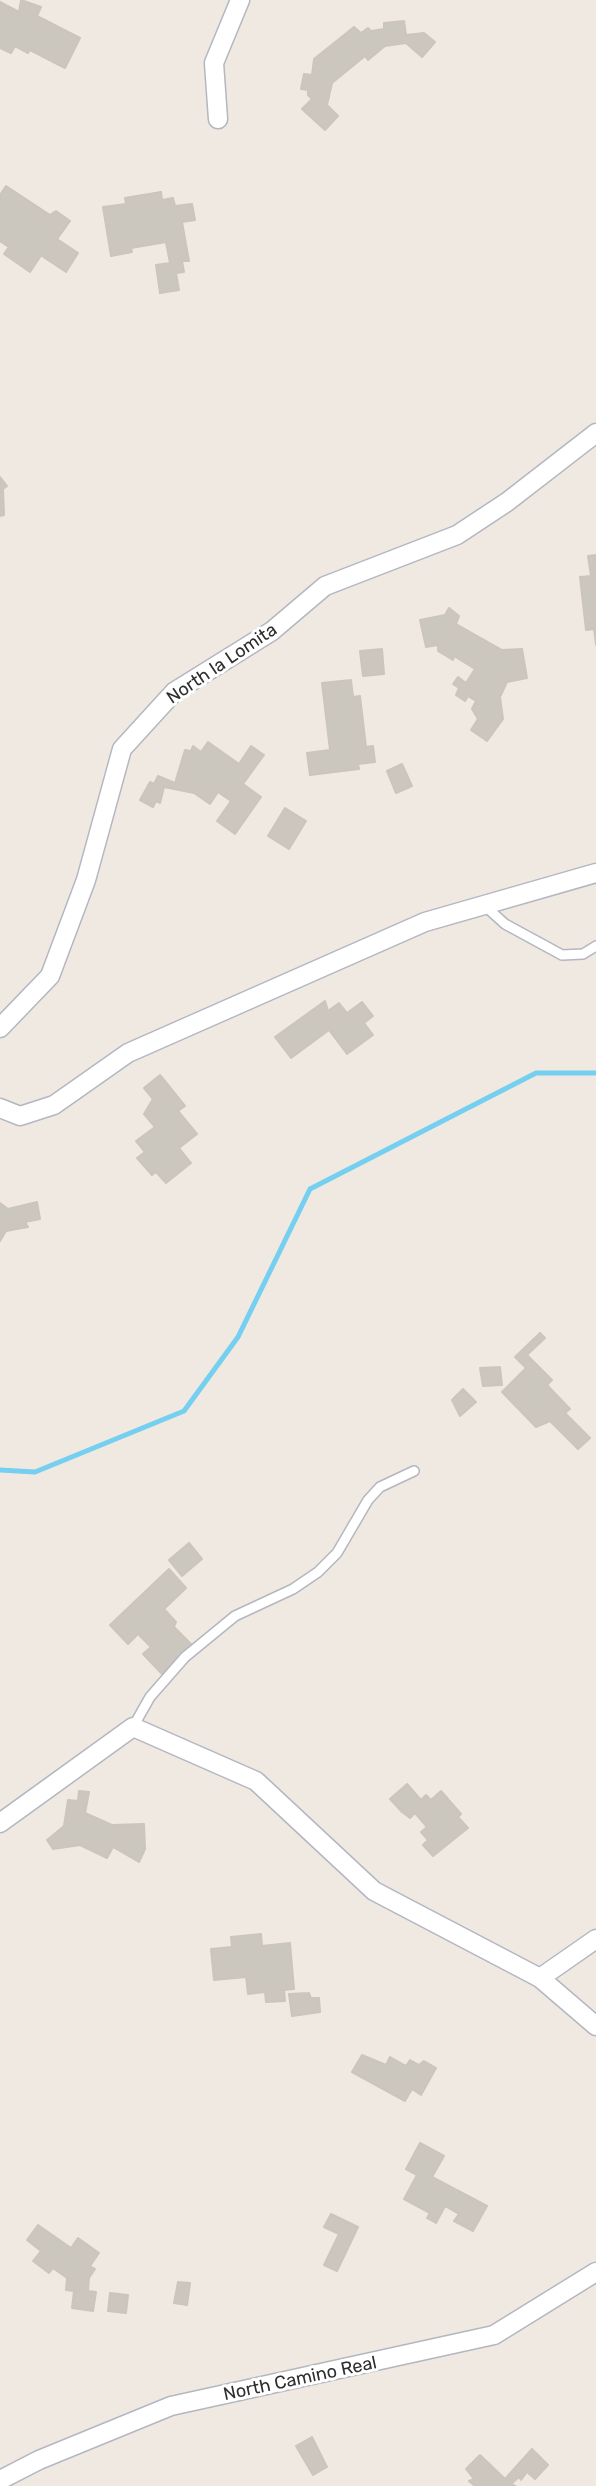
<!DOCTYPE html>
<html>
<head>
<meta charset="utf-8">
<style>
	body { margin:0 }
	canvas { display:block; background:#efe9e1 }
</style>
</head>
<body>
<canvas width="596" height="2486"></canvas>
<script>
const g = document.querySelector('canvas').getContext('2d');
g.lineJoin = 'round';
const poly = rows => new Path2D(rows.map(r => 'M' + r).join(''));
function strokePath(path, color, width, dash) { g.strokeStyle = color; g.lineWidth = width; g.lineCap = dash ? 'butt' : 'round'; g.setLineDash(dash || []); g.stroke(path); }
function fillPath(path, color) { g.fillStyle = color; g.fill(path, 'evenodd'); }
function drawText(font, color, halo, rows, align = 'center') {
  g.font = font + ' Rubik,sans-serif'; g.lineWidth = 6; g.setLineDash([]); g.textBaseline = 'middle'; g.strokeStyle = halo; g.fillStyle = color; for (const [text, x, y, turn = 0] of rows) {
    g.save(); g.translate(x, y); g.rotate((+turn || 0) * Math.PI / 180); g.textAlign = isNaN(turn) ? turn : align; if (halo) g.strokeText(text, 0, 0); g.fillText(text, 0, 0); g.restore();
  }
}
const stream = poly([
	[0,1470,35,1472,184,1411,238,1337,310,1189,536,1073,596,1073]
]);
const building = poly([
	[21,0,41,7,37,16,80,38,65,68,30,50,28,53,15,46,11,53,0,48,0,2,19,12,21,0],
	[404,21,406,35,424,33,435,42,422,57,406,43,385,46,368,60,365,56,332,83,327,105,338,116,325,130,302,109,312,99,308,95,308,90,301,89,304,74,312,75,314,59,354,27,361,33,368,28,371,31,384,29,384,23,404,21],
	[6,186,50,215,56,211,70,221,57,239,78,253,66,272,42,256,44,251,30,272,4,254,9,247,0,241,0,195,6,186],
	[161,192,162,200,173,198,175,206,192,204,195,220,182,222,189,261,182,261,184,272,176,273,179,290,160,293,156,265,170,263,166,242,131,248,132,252,111,256,103,207,126,204,125,198,161,192],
	[0,477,7,486,3,489,4,515,0,516,0,477],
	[596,555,596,645,594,629,586,630,580,577,591,576,588,556,596,555],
	[449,608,459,616,456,624,502,650,522,649,527,678,507,682,500,697,503,719,487,741,471,730,478,719,472,709,476,701,468,696,465,701,456,695,459,688,453,684,458,677,466,683,475,669,454,656,453,660,438,651,438,645,426,647,420,620,445,615,449,608],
	[382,649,384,674,363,676,360,651,382,649],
	[351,680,353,697,360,696,366,747,373,746,375,762,358,764,359,769,310,775,307,753,330,750,322,683,351,680],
	[208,742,239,764,251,746,264,755,243,784,261,797,235,834,217,821,231,801,218,792,210,804,194,793,164,787,160,803,156,801,153,807,140,800,150,782,154,784,158,776,175,783,185,750,191,751,193,746,201,752,208,742],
	[402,764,412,786,396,793,387,771,402,764],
	[285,808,306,821,289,849,268,836,285,808],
	[325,1001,328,1011,339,1003,347,1013,362,1002,373,1016,364,1023,373,1035,347,1054,329,1030,291,1058,275,1037,325,1001],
	[160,1075,185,1106,178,1111,197,1134,179,1148,191,1163,166,1183,156,1172,152,1175,137,1158,145,1152,136,1141,155,1127,144,1114,153,1099,144,1088,160,1075],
	[37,1202,40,1219,25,1222,28,1227,6,1231,0,1241,0,1203,8,1209,37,1202],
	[540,1333,545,1338,527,1355,552,1380,547,1385,570,1409,565,1413,590,1438,578,1449,550,1421,536,1427,502,1392,526,1368,515,1357,540,1333],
	[500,1367,502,1385,483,1386,480,1368,500,1367],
	[463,1389,476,1402,460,1416,452,1400,463,1389],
	[189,1543,202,1559,182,1576,169,1560,189,1543],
	[169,1569,186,1588,164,1609,176,1622,174,1627,193,1646,163,1675,143,1654,151,1647,138,1634,128,1644,110,1625,169,1569],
	[407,1784,421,1800,426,1795,431,1800,441,1791,461,1814,458,1817,468,1828,433,1856,423,1845,428,1840,421,1832,427,1827,415,1813,410,1818,402,1812,390,1799,407,1784],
	[79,1791,89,1792,85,1813,112,1825,144,1824,145,1849,139,1862,113,1847,107,1858,80,1845,53,1849,47,1840,64,1826,68,1800,78,1801,79,1791],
	[261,1934,262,1946,290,1943,294,1989,284,1990,285,2001,266,2002,265,1992,248,1994,246,1977,214,1980,211,1949,232,1947,231,1937,261,1934],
	[309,1993,311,1998,319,1998,320,2012,292,2016,289,1994,309,1993],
	[362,2055,386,2065,390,2057,406,2066,410,2060,419,2065,424,2061,436,2068,421,2095,412,2089,405,2101,352,2072,362,2055],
	[420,2143,444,2156,432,2177,487,2206,473,2231,454,2221,459,2214,445,2206,436,2223,427,2218,430,2213,404,2199,417,2175,406,2169,420,2143],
	[331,2214,358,2227,337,2271,324,2265,339,2234,324,2227,331,2214],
	[38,2225,71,2248,78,2238,99,2253,90,2266,95,2269,89,2278,88,2291,96,2292,93,2311,72,2308,74,2291,66,2290,67,2278,53,2268,49,2273,33,2261,41,2251,27,2240,38,2225],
	[178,2282,190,2283,187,2305,174,2303,178,2282],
	[110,2293,128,2295,126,2313,108,2311,110,2293],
	[312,2437,327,2467,313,2475,296,2446,312,2437],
	[532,2449,548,2465,535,2479,527,2472,521,2480,519,2477,511,2484,515,2486,475,2486,469,2481,474,2479,466,2469,480,2455,505,2479,532,2449]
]);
const service = poly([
	[485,906,505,924,562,955,583,954,596,946],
	[133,1727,150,1697,185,1657,235,1616,293,1589,318,1572,337,1553,368,1500,380,1487,414,1471]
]);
const minor = poly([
	[218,119,214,63,240,0],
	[0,1028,50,976,86,880,122,749,174,692,272,631,325,586,457,535,507,502,596,433],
	[0,1108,20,1116,54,1105,128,1053,425,922,596,873],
	[0,1823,133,1727,256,1781,374,1891,540,1978,596,2026],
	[540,1978,596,1939],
	[0,2480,39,2460,171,2406,494,2335,596,2272]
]);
const streetNames = [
	["North la Lomita",222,664,-34],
	["North Camino Real",300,2379,-12]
];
strokePath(stream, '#75cff0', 5);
fillPath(building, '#cbc7bf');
strokePath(building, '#cbc5ba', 2);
strokePath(service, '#b4b7c1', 12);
strokePath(minor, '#b4b7c1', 21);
strokePath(service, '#fff', 9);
strokePath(minor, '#fff', 18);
drawText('18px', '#2e2e2e', '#fff', streetNames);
</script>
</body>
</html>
